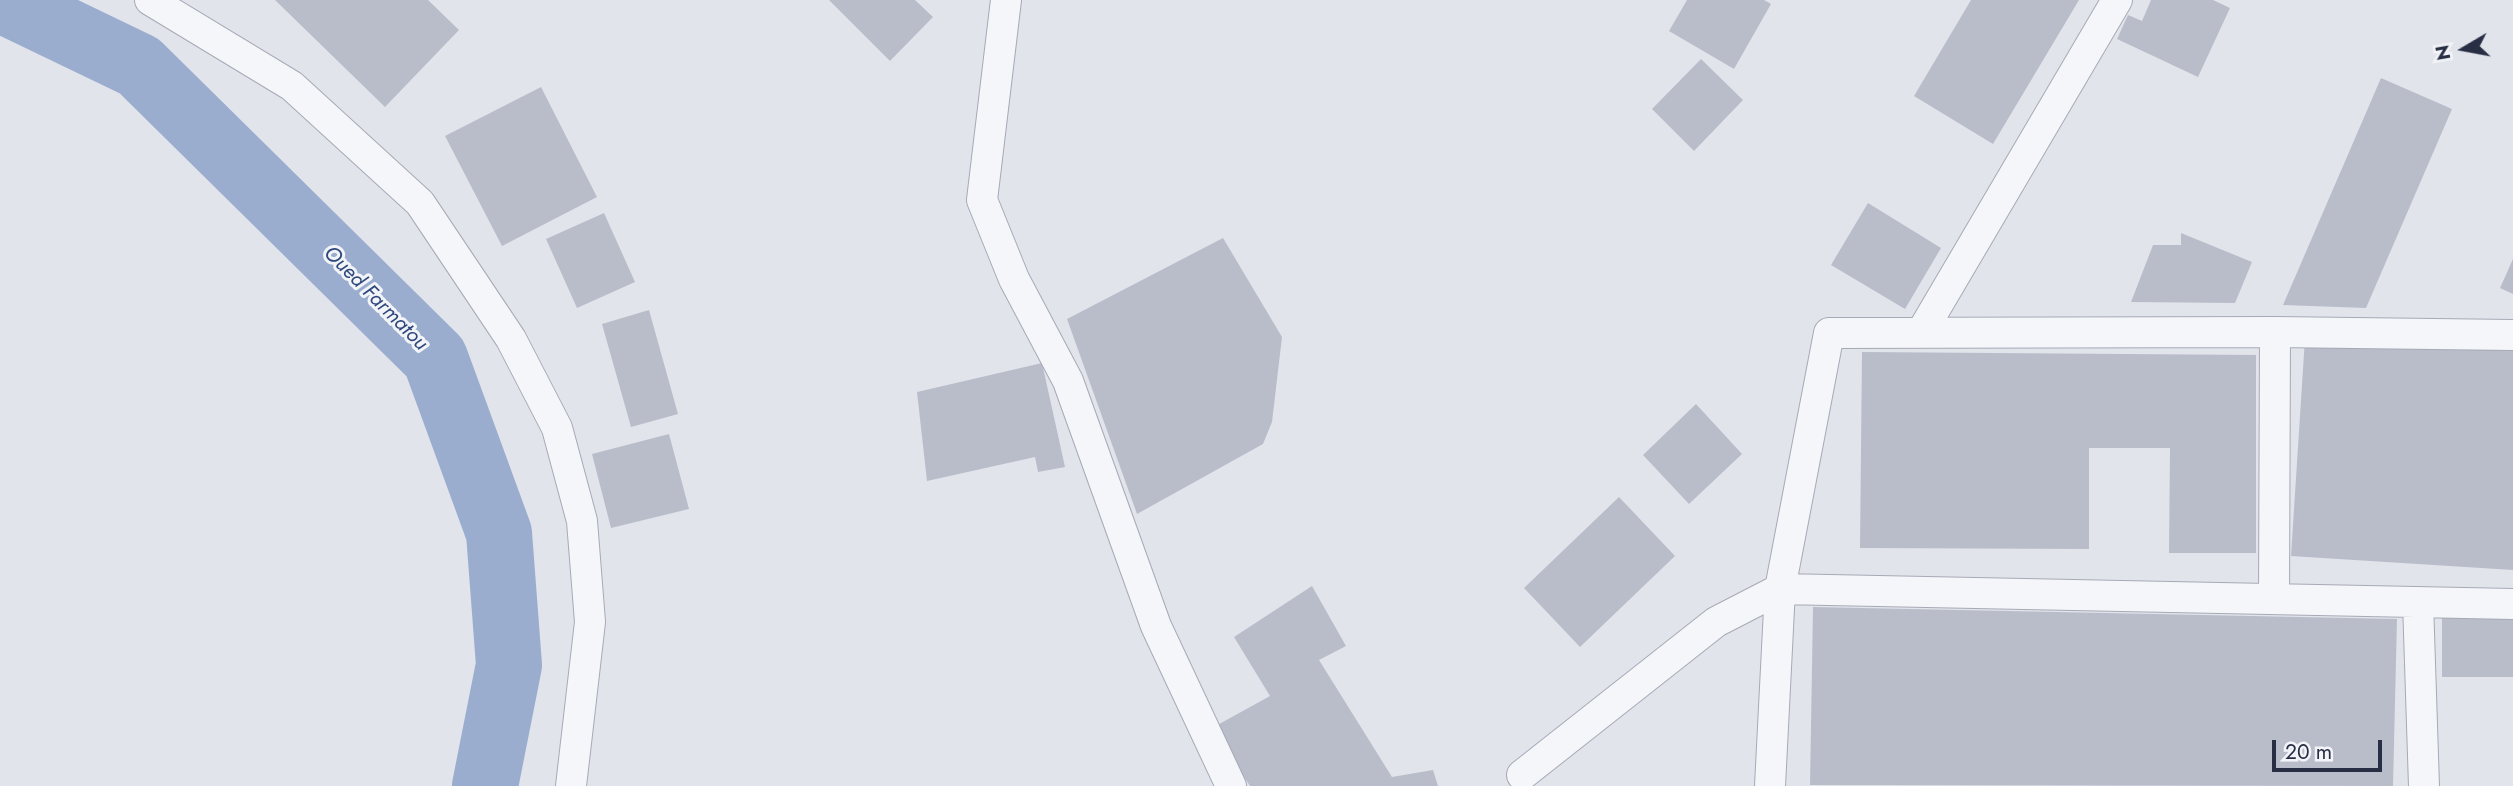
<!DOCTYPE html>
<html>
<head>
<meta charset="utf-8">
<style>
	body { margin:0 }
	#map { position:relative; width:2513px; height:786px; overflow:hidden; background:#e2e4eb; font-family:Jost,sans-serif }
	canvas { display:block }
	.north { position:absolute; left:2429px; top:14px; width:70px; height:70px; -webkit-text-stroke:5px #f2f4f8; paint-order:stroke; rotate:260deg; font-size:19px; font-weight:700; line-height:28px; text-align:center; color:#282f45 }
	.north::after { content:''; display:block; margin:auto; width:24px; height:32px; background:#282f45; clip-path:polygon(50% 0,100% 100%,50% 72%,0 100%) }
	.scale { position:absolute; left:2272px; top:740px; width:110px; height:32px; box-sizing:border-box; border:4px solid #282f45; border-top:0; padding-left:9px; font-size:21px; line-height:24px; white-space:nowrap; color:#282f45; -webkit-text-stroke:5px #f2f4f8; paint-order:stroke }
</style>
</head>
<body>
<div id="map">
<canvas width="2513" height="786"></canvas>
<div class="north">N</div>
<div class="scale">20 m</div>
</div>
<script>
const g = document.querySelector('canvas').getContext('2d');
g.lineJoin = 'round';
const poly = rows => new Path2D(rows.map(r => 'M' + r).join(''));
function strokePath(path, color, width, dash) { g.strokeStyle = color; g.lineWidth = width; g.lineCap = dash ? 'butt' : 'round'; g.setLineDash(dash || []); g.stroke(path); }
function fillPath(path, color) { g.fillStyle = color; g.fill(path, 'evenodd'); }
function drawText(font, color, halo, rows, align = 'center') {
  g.font = font + ' Jost,sans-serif'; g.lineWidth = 6; g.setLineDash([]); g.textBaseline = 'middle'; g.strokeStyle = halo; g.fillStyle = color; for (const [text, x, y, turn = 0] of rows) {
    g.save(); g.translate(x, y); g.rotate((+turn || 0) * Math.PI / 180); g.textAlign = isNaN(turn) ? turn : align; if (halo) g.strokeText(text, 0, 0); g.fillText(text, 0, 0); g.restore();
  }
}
const river = poly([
	[2,0,139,66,435,358,499,533,509,665,485,786]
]);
const building = poly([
	[275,0,428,0,459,30,385,107],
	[829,0,915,0,933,17,890,61],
	[1687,0,1764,0,1771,4,1734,69,1669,31],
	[1971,0,2079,0,1993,144,1914,96],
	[2151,0,2213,0,2230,8,2198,77,2117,39,2128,15,2142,21],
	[1701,59,1743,100,1694,151,1652,109],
	[2381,78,2452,109,2366,308,2283,305],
	[541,87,597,197,502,246,445,136],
	[1868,203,1941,248,1905,309,1831,265],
	[604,213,635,282,577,308,546,239],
	[2181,233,2252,262,2235,303,2131,302,2153,245,2181,245],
	[1223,238,1282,337,1272,422,1263,444,1137,514,1067,319],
	[2513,259,2513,294,2500,288],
	[649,310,678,414,631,427,602,324],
	[2305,338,2513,351,2513,570,2291,556],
	[1862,352,2256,355,2256,553,2169,553,2170,448,2089,448,2089,549,1860,548],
	[1042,363,1065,467,1038,472,1035,457,927,481,917,392],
	[1696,404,1742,454,1689,504,1643,455],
	[669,434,689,509,611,528,592,454],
	[1619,497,1675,556,1580,647,1524,588],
	[1312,586,1346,646,1319,660,1392,777,1433,770,1438,786,1250,786,1212,728,1270,696,1234,637],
	[1813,607,2397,619,2393,786,1810,785],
	[2442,615,2513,615,2513,677,2442,677]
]);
const minor = poly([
	[150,0,292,86,420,203,511,339,557,428,582,521,590,622,571,786],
	[1006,0,982,200,1014,279,1068,381,1156,626,1231,786],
	[1921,333,2117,0],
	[2274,599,2275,332],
	[2418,602,2424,786],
	[1522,775,1716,622,1780,589,2513,604],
	[1770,786,1780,589,1829,333,2275,332,2513,335]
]);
const waterNames = [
	["Oued Farmatou",375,299,45]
];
strokePath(river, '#9aadce', 66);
fillPath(building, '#b9bdca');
strokePath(minor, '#a6aab6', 32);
strokePath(minor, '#f5f6f9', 30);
drawText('italic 21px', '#2f487d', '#f2f4f8', waterNames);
</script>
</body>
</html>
